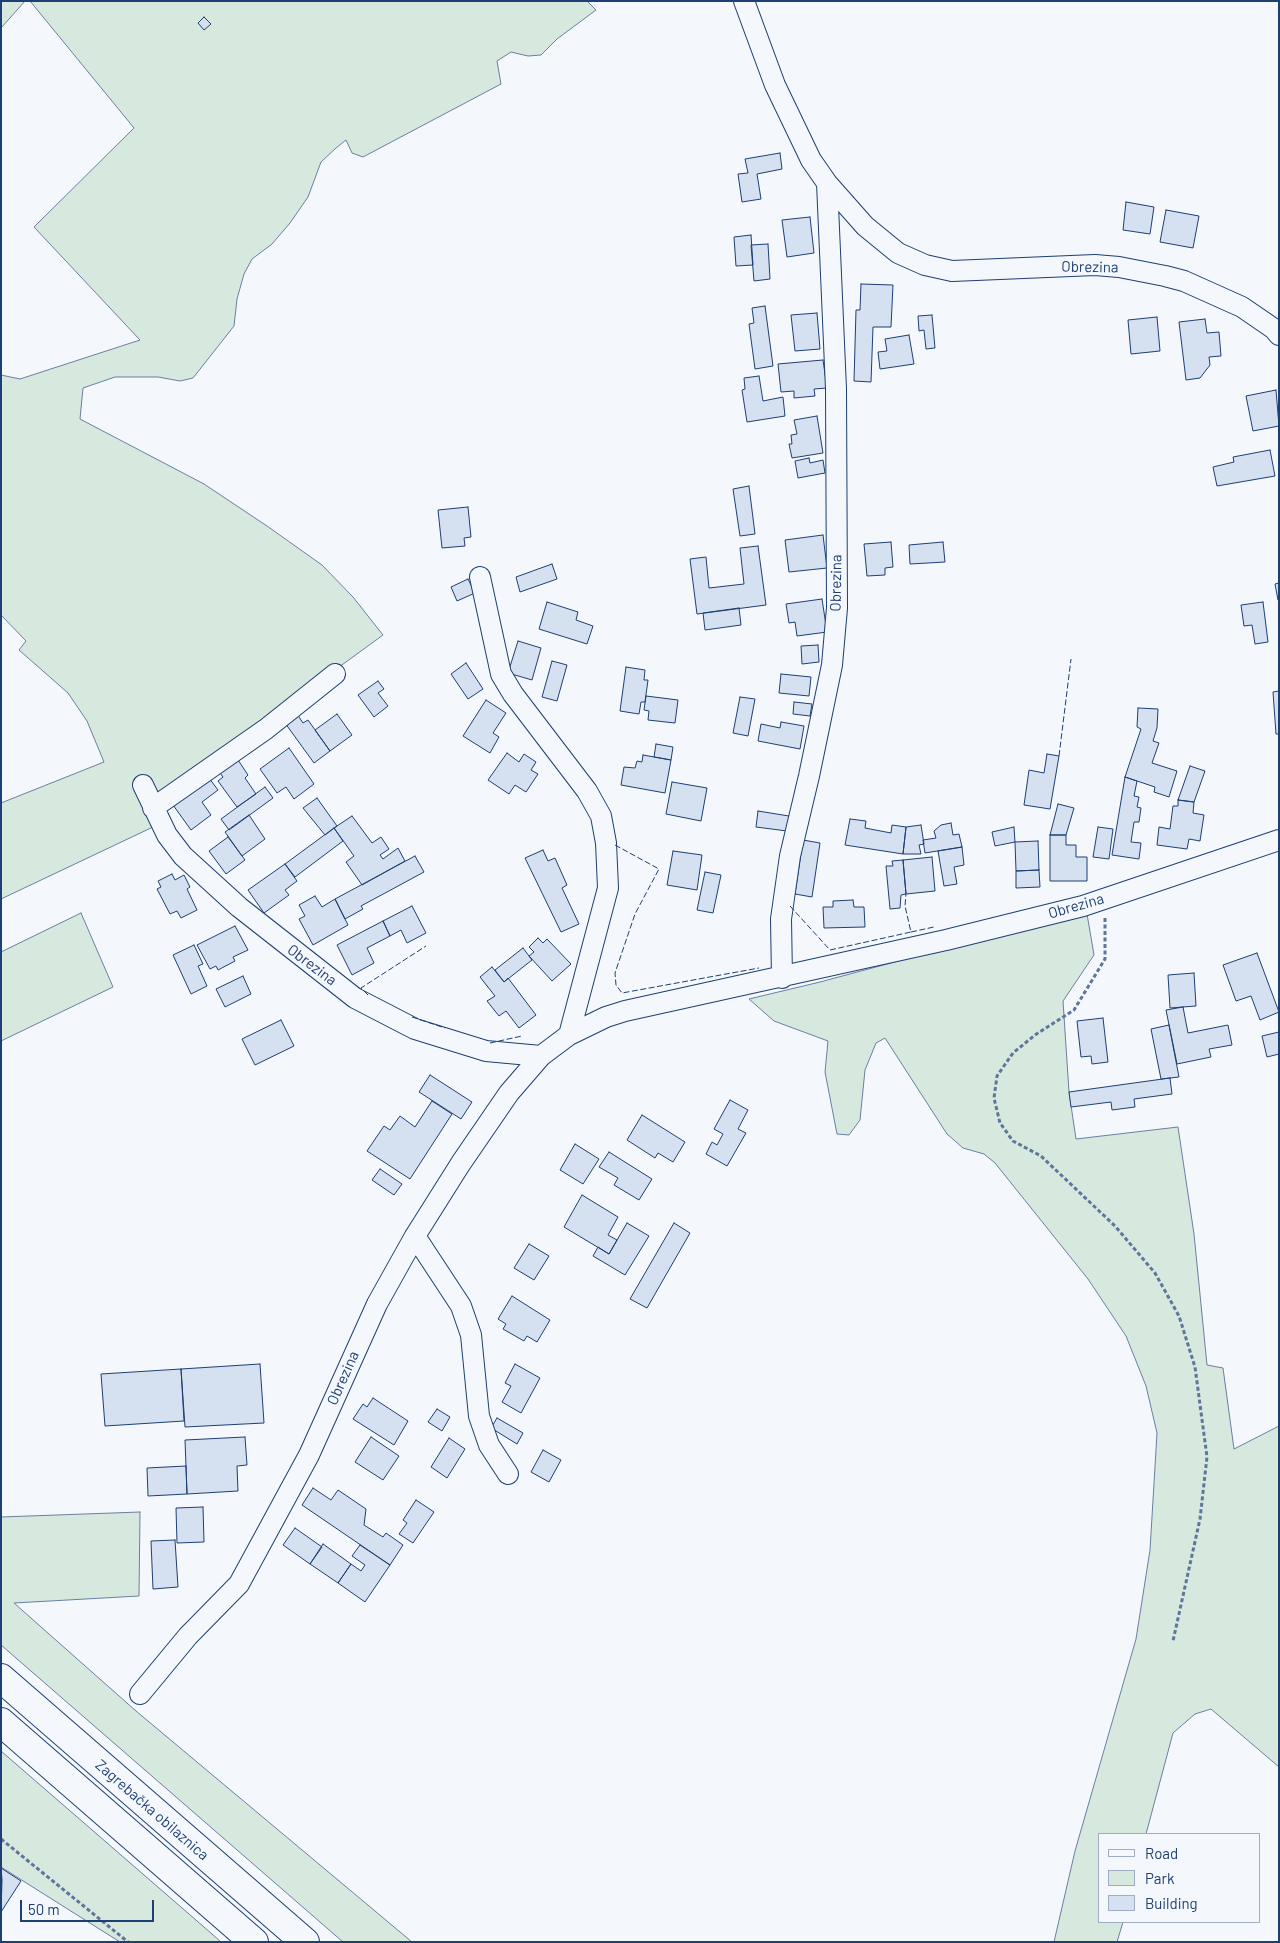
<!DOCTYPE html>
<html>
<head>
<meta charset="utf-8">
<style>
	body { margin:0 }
	#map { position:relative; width:1280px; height:1943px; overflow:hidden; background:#f4f7fb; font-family:Barlow,sans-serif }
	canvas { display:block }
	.frame { position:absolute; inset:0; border:2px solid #1d3f73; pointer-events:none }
	.legend { position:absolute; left:1098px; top:1833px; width:162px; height:90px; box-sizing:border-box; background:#f4f7fb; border:1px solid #9eadc5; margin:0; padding:6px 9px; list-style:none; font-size:15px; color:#1d3f73 }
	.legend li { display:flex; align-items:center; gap:10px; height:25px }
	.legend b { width:25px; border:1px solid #9eadc5 }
	.scale { position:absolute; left:20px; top:1900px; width:134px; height:22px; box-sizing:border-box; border:2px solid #1d3f73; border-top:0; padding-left:6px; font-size:15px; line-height:18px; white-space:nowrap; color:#1d3f73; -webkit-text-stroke:4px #f4f7fb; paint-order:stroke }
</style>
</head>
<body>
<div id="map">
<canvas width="1280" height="1943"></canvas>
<div class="frame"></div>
<ul class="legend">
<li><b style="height:6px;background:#f4f7fb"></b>Road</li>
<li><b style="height:14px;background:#d7e8df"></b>Park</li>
<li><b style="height:14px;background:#d5e0f0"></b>Building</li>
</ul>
<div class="scale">50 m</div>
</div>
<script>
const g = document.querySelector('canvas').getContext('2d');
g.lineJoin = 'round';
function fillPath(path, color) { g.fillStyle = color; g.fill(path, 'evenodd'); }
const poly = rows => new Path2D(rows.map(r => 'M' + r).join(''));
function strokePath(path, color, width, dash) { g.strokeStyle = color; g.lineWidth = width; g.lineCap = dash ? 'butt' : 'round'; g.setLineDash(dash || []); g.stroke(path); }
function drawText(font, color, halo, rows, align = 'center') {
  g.font = font + ' Barlow,sans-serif'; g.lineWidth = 4; g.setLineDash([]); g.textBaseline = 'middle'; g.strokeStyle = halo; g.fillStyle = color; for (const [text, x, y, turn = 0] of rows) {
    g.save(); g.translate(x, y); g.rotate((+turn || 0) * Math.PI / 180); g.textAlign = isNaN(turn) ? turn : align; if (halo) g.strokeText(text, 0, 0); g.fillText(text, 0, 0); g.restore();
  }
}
const green = poly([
	[1,1,25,1,1,28,1,1],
	[30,1,587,1,596,10,557,39,541,55,528,56,511,52,497,61,501,84,363,157,352,153,346,140,336,148,321,162,308,197,290,223,272,244,252,259,244,274,237,299,234,326,193,378,180,381,158,377,115,377,83,388,80,419,204,484,267,526,322,565,353,597,383,635,188,777,153,827,1,899,1,803,104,762,87,721,68,693,19,650,26,641,1,615,1,375,20,379,140,340,34,227,134,128,30,1],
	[81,913,113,987,1,1041,1,952,81,913],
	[1087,914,1094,955,1063,1001,1069,1092,1076,1139,1178,1127,1194,1234,1207,1365,1223,1368,1234,1449,1279,1426,1279,1767,1211,1709,1195,1714,1173,1733,1146,1834,1099,1834,1099,1922,1123,1922,1117,1942,1054,1942,1075,1851,1136,1639,1150,1550,1157,1433,1146,1386,1126,1336,1088,1279,995,1163,984,1154,963,1148,947,1134,885,1038,876,1043,865,1070,860,1120,849,1135,837,1134,825,1072,828,1041,774,1021,749,999,820,982,1010,931,1087,914],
	[140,1512,139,1596,14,1603,136,1711,412,1942,343,1942,1,1645,1,1517,140,1512],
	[1,1751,204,1927,221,1942,120,1942,1,1867,1,1751]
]);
const building = poly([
	[204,17,211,24,204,30,198,23,204,17],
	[780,153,782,169,757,174,761,199,742,202,738,174,748,173,745,159,780,153],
	[1126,202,1154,207,1150,234,1123,230,1126,202],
	[1166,210,1199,216,1193,248,1160,242,1166,210],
	[810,217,814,253,787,257,782,220,810,217],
	[751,235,753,265,736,266,734,237,751,235],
	[768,244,770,279,754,281,751,245,768,244],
	[861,284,893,285,891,327,873,327,871,382,854,381,856,310,860,310,861,284],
	[765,306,773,366,755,369,749,324,754,323,752,308,765,306],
	[817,313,820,349,795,351,791,315,817,313],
	[932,315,935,348,926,349,924,330,919,331,918,316,932,315],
	[1157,317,1160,351,1131,354,1128,320,1157,317],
	[1205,319,1207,333,1219,332,1221,356,1209,357,1210,365,1200,378,1186,380,1179,322,1205,319],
	[909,335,914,364,880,369,878,352,887,351,885,339,909,335],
	[823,360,827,388,814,389,815,396,794,398,794,391,781,392,778,364,823,360],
	[759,376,763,401,783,397,785,416,747,422,742,390,745,389,744,378,759,376],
	[1276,390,1279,426,1253,431,1246,396,1276,390],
	[817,416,823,453,792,458,789,444,792,444,791,435,797,434,794,420,817,416],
	[1270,450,1275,476,1217,486,1213,467,1234,462,1233,457,1270,450],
	[809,458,810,463,823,460,825,473,798,478,795,461,809,458],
	[749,486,755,534,740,536,733,489,749,486],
	[468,507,471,537,464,538,465,546,442,548,438,510,468,507],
	[823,535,827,568,789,572,785,540,823,535],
	[891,542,893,567,885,568,885,575,867,576,864,544,891,542],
	[943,542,945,562,910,564,909,545,943,542],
	[758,546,766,605,697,614,690,559,706,557,709,588,744,584,740,548,758,546],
	[552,564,557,579,520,592,516,577,552,564],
	[468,579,475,593,457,601,451,587,468,579],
	[1279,583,1279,600,1278,600,1275,584,1279,583],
	[822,599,827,632,797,636,795,622,789,623,786,604,822,599],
	[547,602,578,612,576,620,593,626,587,644,539,629,547,602],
	[1263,602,1268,642,1255,644,1252,625,1244,626,1241,605,1263,602],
	[739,608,741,625,705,630,703,613,739,608],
	[518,641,541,648,532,680,508,673,518,641],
	[818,645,819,662,802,664,801,646,818,645],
	[552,661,567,665,557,701,542,697,552,661],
	[466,663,483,689,468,699,451,674,466,663],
	[626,667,645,670,644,680,648,680,645,702,641,702,639,714,620,711,626,667],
	[781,674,811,677,809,696,779,693,781,674],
	[378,681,384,689,378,693,388,706,374,717,358,695,378,681],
	[1279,691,1279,734,1276,734,1273,692,1279,691],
	[646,696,678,700,675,723,648,720,649,711,644,710,646,696],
	[740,697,755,699,748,736,733,733,740,697],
	[486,700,506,713,493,733,499,737,490,753,463,736,486,700],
	[794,702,812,704,810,716,793,714,794,702],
	[1138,708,1158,709,1157,728,1153,741,1159,743,1152,763,1177,771,1169,797,1154,792,1155,787,1125,777,1141,729,1137,727,1138,708],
	[297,714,303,723,308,720,330,751,314,763,285,723,297,714],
	[337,714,352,735,330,751,315,730,337,714],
	[781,722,804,726,800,749,758,741,761,724,780,728,781,722],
	[656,744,673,747,671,760,654,757,656,744],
	[289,748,314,784,294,799,286,787,277,793,260,769,289,748],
	[507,753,519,762,524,754,536,762,531,770,538,774,526,792,515,785,509,794,488,780,507,753],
	[1047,754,1059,756,1050,809,1024,805,1029,770,1044,773,1047,754],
	[643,755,671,760,665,793,621,785,624,767,635,768,637,761,642,762,643,755],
	[238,760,248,775,245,778,256,794,237,807,218,781,223,777,220,773,238,760],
	[1190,766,1205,771,1194,802,1178,800,1190,766],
	[1125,777,1137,781,1134,796,1139,797,1137,807,1141,808,1139,822,1134,822,1131,842,1141,843,1139,859,1112,855,1125,777],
	[209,778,218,790,202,802,211,815,191,830,173,805,209,778],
	[672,782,707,788,701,821,666,814,672,782],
	[265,787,273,798,229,830,221,819,265,787],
	[317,798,337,826,325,835,303,808,317,798],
	[1178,800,1194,802,1193,813,1204,815,1200,841,1189,839,1187,849,1157,845,1159,827,1170,829,1173,806,1178,806,1178,800],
	[1058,804,1074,808,1066,835,1050,835,1058,804],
	[758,811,789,816,787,831,756,827,758,811],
	[249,815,265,839,242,856,225,832,249,815],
	[352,816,372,843,381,837,389,849,380,855,383,859,398,848,405,861,362,885,346,862,354,856,334,828,352,816],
	[850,819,866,821,865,828,891,833,892,825,906,827,903,854,845,845,850,819],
	[951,823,953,835,959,834,962,847,925,853,923,840,936,838,934,831,941,825,951,823],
	[921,825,924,844,919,845,921,854,903,854,906,827,921,825],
	[1014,827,1015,842,995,846,992,832,1014,827],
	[1098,827,1113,829,1109,859,1093,857,1098,827],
	[334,828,343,841,295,877,285,864,334,828],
	[1050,835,1066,835,1066,845,1076,845,1076,857,1087,857,1087,881,1050,881,1050,835],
	[228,837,245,860,226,874,209,851,228,837],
	[803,840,820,843,812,897,795,894,803,840],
	[1038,841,1039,870,1016,871,1015,842,1038,841],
	[962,847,964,865,954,867,957,884,944,886,938,851,962,847],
	[543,850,548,861,555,858,567,885,562,888,579,924,561,932,525,858,543,850],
	[673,851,702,855,697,890,667,885,673,851],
	[415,856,424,872,361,906,363,909,345,919,335,899,415,856],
	[932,857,935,891,906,894,903,860,932,857],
	[903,860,906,894,901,895,900,908,890,909,886,866,893,866,892,861,903,860],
	[285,864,297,881,285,890,289,895,264,913,248,890,285,864],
	[1039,870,1040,887,1016,888,1016,871,1039,870],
	[705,872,721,875,713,913,697,910,705,872],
	[172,874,175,880,184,875,190,887,187,889,197,910,181,918,177,911,170,914,157,889,161,887,158,881,172,874],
	[315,896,322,907,335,899,348,925,313,945,299,919,305,916,299,905,315,896],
	[853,900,854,907,864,907,865,927,824,928,823,907,833,907,833,901,853,900],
	[412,906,426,933,407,943,401,930,390,936,383,921,412,906],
	[383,921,390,936,367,948,374,963,352,975,337,945,383,921],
	[235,926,248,950,233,957,235,961,218,970,216,966,210,969,197,945,235,926],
	[538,938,543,943,547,939,571,964,552,981,529,956,534,952,529,947,538,938],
	[194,945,203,964,198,966,207,986,191,994,173,955,194,945],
	[523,948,532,960,504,982,495,970,523,948],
	[1257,953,1279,1012,1260,1020,1251,996,1236,1001,1223,965,1257,953],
	[492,967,504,982,508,978,536,1015,519,1028,506,1011,499,1016,487,1001,495,996,480,977,492,967],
	[1194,973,1196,1006,1170,1008,1168,975,1194,973],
	[243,976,251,994,225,1007,216,989,243,976],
	[1183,1007,1188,1033,1228,1025,1232,1045,1209,1049,1211,1057,1177,1064,1166,1010,1183,1007],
	[1103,1018,1108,1062,1092,1064,1091,1056,1081,1057,1077,1021,1103,1018],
	[281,1020,294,1046,255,1065,242,1039,281,1020],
	[1169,1025,1179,1077,1161,1079,1151,1029,1169,1025],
	[1279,1032,1279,1054,1267,1057,1262,1036,1279,1032],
	[430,1075,472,1102,461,1119,419,1092,430,1075],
	[1170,1078,1172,1094,1134,1099,1135,1107,1112,1110,1111,1102,1071,1107,1069,1092,1170,1078],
	[730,1100,748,1110,738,1129,746,1133,727,1166,706,1154,712,1142,717,1145,723,1134,714,1129,730,1100],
	[432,1101,452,1114,410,1179,367,1151,384,1126,390,1130,400,1116,415,1127,432,1101],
	[642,1115,685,1142,673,1162,658,1153,655,1158,627,1140,642,1115],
	[575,1144,599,1159,583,1184,560,1170,575,1144],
	[609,1152,652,1179,639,1200,614,1185,618,1178,599,1167,609,1152],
	[380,1169,402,1184,394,1195,372,1180,380,1169],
	[582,1195,618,1217,608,1235,617,1240,609,1254,564,1227,582,1195],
	[627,1223,649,1236,625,1275,593,1256,598,1247,609,1254,627,1223],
	[674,1223,690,1233,647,1308,630,1299,674,1223],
	[529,1244,549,1256,534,1280,514,1268,529,1244],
	[512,1296,550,1320,537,1342,527,1336,524,1341,503,1329,506,1324,498,1319,512,1296],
	[260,1364,264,1423,185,1427,181,1369,260,1364],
	[515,1364,540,1378,521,1413,502,1402,511,1386,505,1383,515,1364],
	[181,1369,184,1421,105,1426,101,1374,181,1369],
	[373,1398,408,1421,394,1445,353,1419,363,1404,367,1407,373,1398],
	[437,1409,450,1417,442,1431,428,1422,437,1409],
	[497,1418,523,1433,517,1444,491,1428,497,1418],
	[245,1437,247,1465,237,1466,238,1491,187,1494,185,1440,245,1437],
	[371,1437,399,1456,383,1480,355,1462,371,1437],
	[449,1438,465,1449,447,1478,431,1467,449,1438],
	[543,1450,561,1460,549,1482,531,1472,543,1450],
	[186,1466,187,1494,148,1496,147,1468,186,1466],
	[313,1488,331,1500,338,1490,366,1509,364,1525,383,1537,386,1533,403,1545,390,1565,302,1505,313,1488],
	[416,1500,434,1512,413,1543,399,1534,407,1523,403,1520,416,1500],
	[203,1507,204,1542,177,1543,176,1508,203,1507],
	[295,1528,322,1547,310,1564,283,1545,295,1528],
	[175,1540,178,1587,153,1589,151,1541,175,1540],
	[323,1544,351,1564,338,1583,310,1564,323,1544],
	[360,1545,390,1565,365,1602,338,1583,351,1564,361,1571,365,1565,352,1556,360,1545],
	[1,1868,21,1881,1,1912,2,1880,1,1868]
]);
const path = poly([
	[1105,918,1105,959,1074,1010,1035,1035,1013,1053,997,1076,994,1098,1000,1123,1013,1141,1041,1156,1115,1226,1155,1273,1179,1316,1195,1367,1207,1457,1200,1519,1173,1641],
	[1,1839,128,1942]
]);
const minor = poly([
	[744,1,775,85,811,160,827,183,865,226,898,253,925,265,952,271,1095,265,1119,267,1165,276,1184,281,1242,307,1274,329,1279,335],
	[480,577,501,674,513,694,587,791,601,816,606,843,608,888,569,1035],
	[143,785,167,835,183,856,239,907,355,998,415,1029,486,1051,541,1056],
	[153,808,266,729,335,674],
	[782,978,781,919,790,856,809,776,832,665,837,608,836,389,827,183],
	[415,1236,461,1306,471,1335,479,1416,489,1445,508,1474],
	[140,1694,188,1636,239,1584,309,1455,377,1304,415,1236,461,1163,509,1093,541,1056,569,1035,606,1017,625,1011,946,940,1083,906,1279,840]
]);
const highway = poly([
	[1,1678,305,1942],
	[1,1722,254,1942]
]);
const fence = poly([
	[1059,756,1071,659],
	[615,845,659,869,635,914,615,973,616,985,622,993,759,968],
	[790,906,830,950,911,932,905,906,906,894],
	[911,932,934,927],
	[368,995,361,988,426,946],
	[412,1017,445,1028],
	[490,1043,522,1036]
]);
const streetNames = [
	["Obrezina",1090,267,1],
	["Obrezina",836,583,-89],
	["Obrezina",1076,906,-16],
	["Obrezina",312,965,37],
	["Obrezina",343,1378,-66],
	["Zagrebačka obilaznica",152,1810,41]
];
fillPath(green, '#d7e8df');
strokePath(green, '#687fa3', 1);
fillPath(building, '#d5e0f0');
strokePath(building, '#1d3f73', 1);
strokePath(minor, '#1d3f73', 22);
strokePath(highway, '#1d3f73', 30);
strokePath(path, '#5e769c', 3, [4, 2.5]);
strokePath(minor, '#f4f7fb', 20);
strokePath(highway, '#f4f7fb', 28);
strokePath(fence, '#1d3f73', 1, [6, 2.5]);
drawText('15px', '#1d3f73', '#f4f7fb', streetNames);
</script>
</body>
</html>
